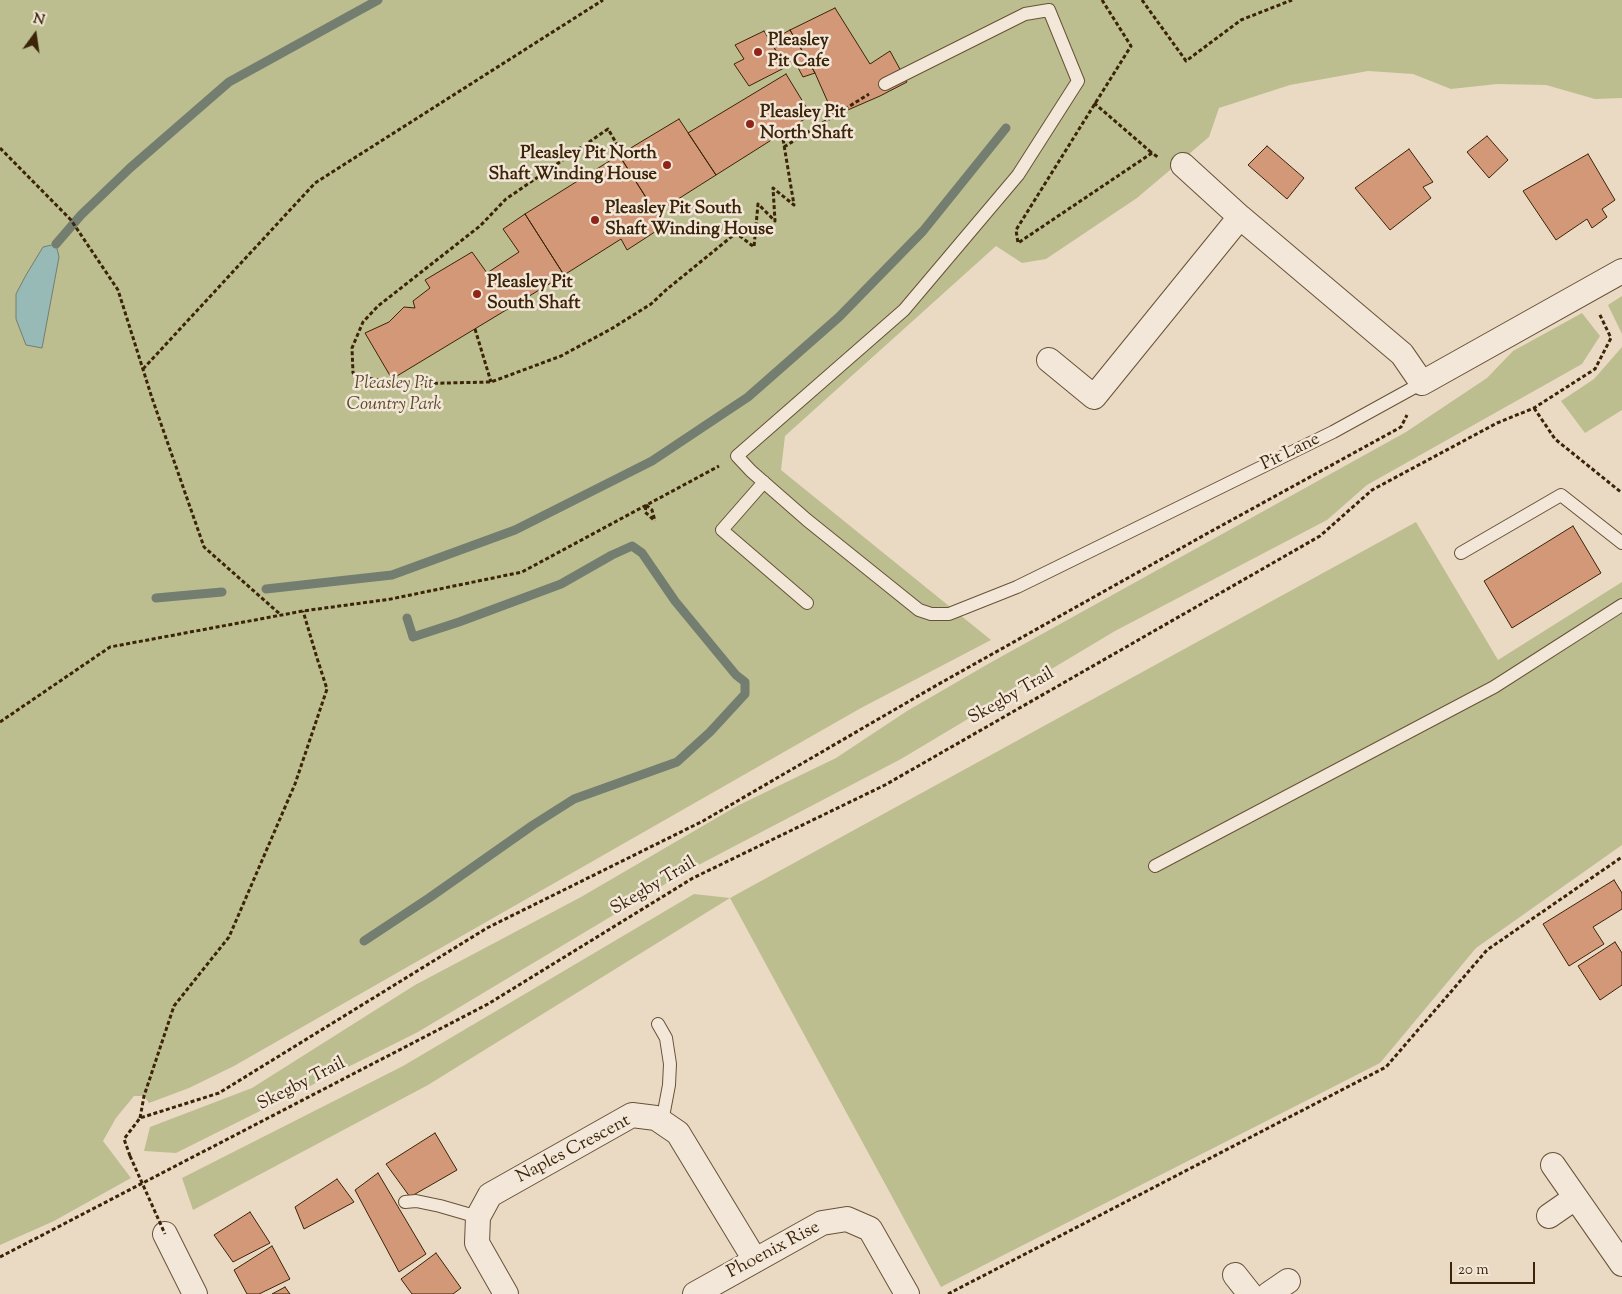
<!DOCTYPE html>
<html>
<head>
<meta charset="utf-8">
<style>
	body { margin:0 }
	#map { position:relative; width:1622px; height:1294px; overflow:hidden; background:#ebdac3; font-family:"Sorts Mill Goudy",serif }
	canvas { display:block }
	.north { position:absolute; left:10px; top:10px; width:50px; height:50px; -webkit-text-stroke:4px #f2e7d8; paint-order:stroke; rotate:14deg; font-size:14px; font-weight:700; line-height:20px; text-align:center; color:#3b2408 }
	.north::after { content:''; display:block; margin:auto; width:18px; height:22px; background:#3b2408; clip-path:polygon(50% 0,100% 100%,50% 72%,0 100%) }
	.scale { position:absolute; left:1450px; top:1262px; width:85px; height:22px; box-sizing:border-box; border:2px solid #3b2408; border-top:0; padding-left:6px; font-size:15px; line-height:18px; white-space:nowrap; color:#3b2408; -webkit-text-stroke:4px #f2e7d8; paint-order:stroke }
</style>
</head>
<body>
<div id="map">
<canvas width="1622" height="1294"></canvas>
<div class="north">N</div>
<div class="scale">20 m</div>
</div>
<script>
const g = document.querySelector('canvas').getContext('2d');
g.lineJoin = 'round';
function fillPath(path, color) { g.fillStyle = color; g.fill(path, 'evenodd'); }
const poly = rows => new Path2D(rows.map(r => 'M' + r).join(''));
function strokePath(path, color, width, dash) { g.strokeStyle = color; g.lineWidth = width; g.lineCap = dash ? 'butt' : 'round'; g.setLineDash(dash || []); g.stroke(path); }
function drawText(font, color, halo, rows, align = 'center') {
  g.font = font + ' "Sorts Mill Goudy",serif'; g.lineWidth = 5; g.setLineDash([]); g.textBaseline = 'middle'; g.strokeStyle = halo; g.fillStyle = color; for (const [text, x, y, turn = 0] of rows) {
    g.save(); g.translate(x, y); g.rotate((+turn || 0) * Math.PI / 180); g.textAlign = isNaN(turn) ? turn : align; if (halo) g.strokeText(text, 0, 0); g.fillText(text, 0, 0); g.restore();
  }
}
const green = poly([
	[0,0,1622,0,1622,98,1595,99,1546,85,1497,84,1451,89,1413,74,1368,71,1290,85,1219,108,1209,137,1137,198,1046,259,1022,263,996,246,785,436,781,470,991,640,861,708,234,1066,189,1088,149,1103,144,1096,134,1096,116,1118,103,1141,131,1178,54,1221,0,1245],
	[1622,296,1622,334,1608,305],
	[1582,313,1600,336,1582,364,1367,485,1327,520,1115,631,901,759,687,871,418,1032,176,1153,144,1151,150,1127,252,1088,415,985,581,897,737,806,836,758,907,711,988,664,1406,432,1487,378,1513,351],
	[1622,347,1622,410,1585,433,1561,401,1594,379],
	[1416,522,1498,660,1622,582,1622,845,1476,948,1380,1063,941,1287,730,898,428,1085,193,1210,182,1178,403,1066,694,894,730,898]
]);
const water = poly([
	[56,244,59,257,42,348,26,345,16,319,16,294,26,275,43,247,56,244]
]);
const stream = poly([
	[56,244,81,215,130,168,229,82,378,0],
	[266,589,392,575,515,530,652,461,748,397,839,317,923,231,1006,128],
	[156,598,222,592],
	[364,941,429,898,533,825,574,799,677,762,710,732,745,694,745,682,736,675,675,601,642,553,632,546,612,555,561,584,459,622,413,637,407,618]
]);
const building = poly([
	[835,8,870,64,890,51,907,82,880,96,834,116,815,73,790,30,835,8],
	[790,30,815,73,803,77,795,62,786,67,770,41,790,30],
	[764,31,786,67,749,86,734,64,744,59,735,45,764,31],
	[786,74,811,115,716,175,688,133,786,74],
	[679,119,716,175,656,213,619,155,679,119],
	[1487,136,1508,160,1489,178,1467,152,1487,136],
	[1267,146,1304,178,1287,199,1248,165,1267,146],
	[1409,149,1433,182,1423,187,1431,198,1390,230,1355,188,1409,149],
	[1588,154,1615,200,1602,209,1607,217,1592,228,1587,219,1556,240,1523,191,1588,154],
	[619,155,664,226,627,250,621,239,564,275,525,214,619,155],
	[525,214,564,275,392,379,365,333,389,322,404,307,415,308,413,301,430,288,425,280,472,252,487,273,519,252,503,229,525,214],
	[1573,526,1601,573,1512,628,1484,581,1573,526],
	[1614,880,1622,893,1622,909,1593,927,1604,944,1569,966,1543,924,1614,880],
	[1615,942,1622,953,1622,985,1600,1000,1578,966,1615,942],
	[435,1133,457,1170,410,1197,386,1164,435,1133],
	[378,1173,426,1254,399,1272,355,1190,378,1173],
	[337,1179,354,1202,304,1229,295,1207,337,1179],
	[250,1212,270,1243,233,1262,214,1235,250,1212],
	[272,1246,290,1279,259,1294,247,1294,234,1270,272,1246],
	[436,1253,461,1288,453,1294,412,1294,401,1279,436,1253],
	[285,1287,290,1294,272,1294,285,1287]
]);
const path = poly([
	[1102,0,1131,46,1016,230,1018,243,1152,153,1159,158],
	[1142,0,1186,61,1241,20,1292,0],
	[1094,103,1152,153],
	[618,146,608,129,506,199,480,226,378,306,363,322,352,348,353,373,367,378,403,384,491,382,561,356,611,329,651,304,666,290,736,233,754,247,758,204,775,221,773,188,794,205,782,133],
	[784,147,869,94],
	[0,148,71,220,118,290,152,398,204,547,281,615],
	[475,329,491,382],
	[143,369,315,183,603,0],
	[1534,408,1555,439,1622,493],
	[646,505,652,510,655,521],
	[646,506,645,512,655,521],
	[0,722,110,647,303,611,391,599,522,572,719,466],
	[140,1118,144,1096,174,1006,229,937,295,784,327,689,317,658,303,611],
	[130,1156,124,1139,140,1118,219,1093,487,928,703,821,937,685,1208,533,1401,427,1407,415],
	[0,1257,488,1004,693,878,885,785,1320,536,1372,490,1497,423,1534,408,1595,369,1611,338,1599,313],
	[948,1294,1386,1067,1487,950,1622,857]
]);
const service = poly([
	[885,84,1025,14,1049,10,1078,81,1018,175,904,310,737,456,751,471,807,520,919,610,931,614,949,614,1017,587,1333,432,1422,383],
	[764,482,722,530,807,603],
	[1461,553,1561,495,1622,543],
	[1155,866,1494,687,1622,605],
	[658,1024,666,1038,670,1064,669,1085,662,1122],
	[405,1202,416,1201,440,1206,478,1217]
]);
const minor = poly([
	[1183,165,1240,217,1402,354,1422,383,1622,271],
	[1049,360,1094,397,1240,217],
	[1553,1165,1622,1264],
	[1549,1216,1575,1198],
	[165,1234,195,1294],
	[1235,1275,1250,1294],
	[506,1294,477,1243,478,1217,490,1195,632,1115,656,1118,678,1133,755,1260],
	[695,1294,822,1223,847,1219,870,1229,907,1294],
	[1269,1294,1288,1281]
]);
const pathBridge = poly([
	[130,1156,165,1234]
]);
const markers = [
	[758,52,5,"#8f2418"],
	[750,124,5,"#8f2418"],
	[667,165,5,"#8f2418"],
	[595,220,5,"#8f2418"],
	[477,294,5,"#8f2418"]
];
const poiNames = [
	["Pleasley",768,42],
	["Pit Cafe",768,63],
	["Pleasley Pit",760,114],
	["North Shaft",760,135],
	["Pleasley Pit North",657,155,"right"],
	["Shaft Winding House",657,176,"right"],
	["Pleasley Pit South",605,210],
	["Shaft Winding House",605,231],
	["Pleasley Pit",487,284],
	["South Shaft",487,305]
];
const parkNames = [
	["Pleasley Pit",394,385],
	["Country Park",394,406]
];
const streetNames = [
	["Pit Lane",1291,453,-26],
	["Skegby Trail",1012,697,-30],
	["Skegby Trail",654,887,-31],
	["Skegby Trail",302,1085,-27],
	["Naples Crescent",574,1150,-28],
	["Phoenix Rise",774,1251,-28]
];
fillPath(green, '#bdbe8f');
fillPath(water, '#98bab6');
strokePath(water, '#737e70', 1);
strokePath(stream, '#737e70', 9);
fillPath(building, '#d29877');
strokePath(building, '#3b2408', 1);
strokePath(service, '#675237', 14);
strokePath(minor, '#675237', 26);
strokePath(path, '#3b2408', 3, [4, 2.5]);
strokePath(service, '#f2e7d8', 12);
strokePath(minor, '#f2e7d8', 24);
strokePath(pathBridge, '#3b2408', 3, [4, 2.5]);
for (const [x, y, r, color] of markers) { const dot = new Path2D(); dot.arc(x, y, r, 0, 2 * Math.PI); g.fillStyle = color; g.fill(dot); strokePath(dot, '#f2e7d8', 2); }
drawText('bold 18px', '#3b2408', '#f2e7d8', poiNames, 'left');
drawText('italic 18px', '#5c4a2a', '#f2e7d8', parkNames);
drawText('18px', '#3b2408', '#f2e7d8', streetNames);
</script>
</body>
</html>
